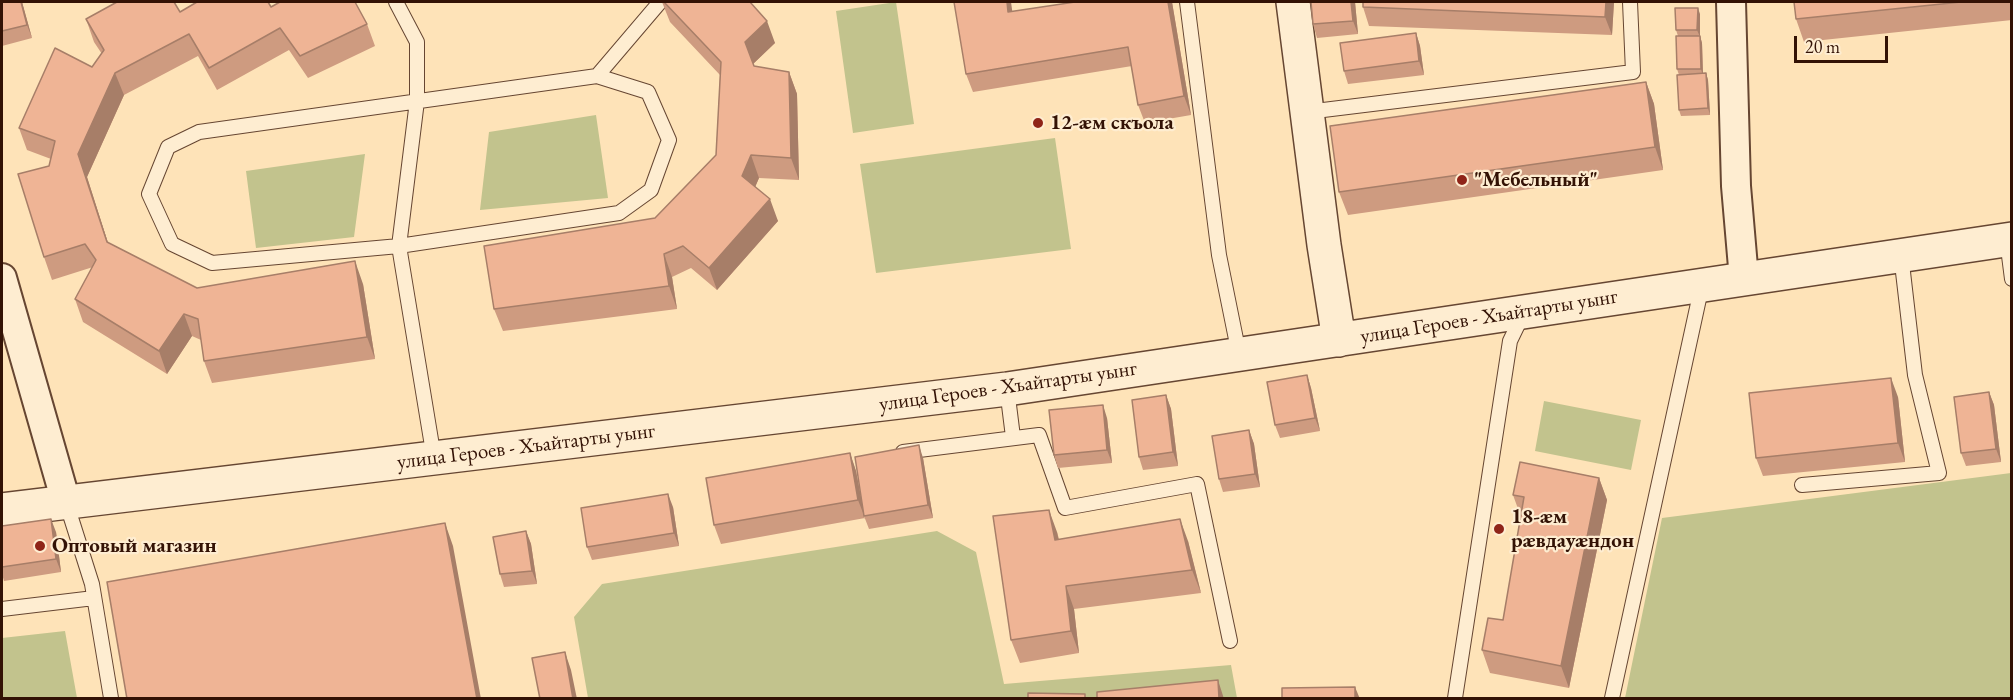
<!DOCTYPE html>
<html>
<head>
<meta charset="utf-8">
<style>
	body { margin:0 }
	#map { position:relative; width:2013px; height:700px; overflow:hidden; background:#fee3b8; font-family:"EB Garamond",serif }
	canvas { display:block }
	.frame { position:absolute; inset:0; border:3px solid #331205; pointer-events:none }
	.scale { position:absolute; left:1794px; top:36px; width:94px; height:27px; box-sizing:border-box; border:3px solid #331205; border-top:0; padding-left:8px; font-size:18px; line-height:21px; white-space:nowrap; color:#331205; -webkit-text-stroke:4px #feedd1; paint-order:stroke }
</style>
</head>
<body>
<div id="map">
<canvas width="2013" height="700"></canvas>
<div class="frame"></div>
<div class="scale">20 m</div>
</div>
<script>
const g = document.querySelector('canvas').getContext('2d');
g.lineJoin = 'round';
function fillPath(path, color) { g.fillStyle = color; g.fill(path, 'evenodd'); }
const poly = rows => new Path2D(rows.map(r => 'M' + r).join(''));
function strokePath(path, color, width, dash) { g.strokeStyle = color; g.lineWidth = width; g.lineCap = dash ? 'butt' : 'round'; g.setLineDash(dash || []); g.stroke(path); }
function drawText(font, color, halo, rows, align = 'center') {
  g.font = font + ' "EB Garamond",serif'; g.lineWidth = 4.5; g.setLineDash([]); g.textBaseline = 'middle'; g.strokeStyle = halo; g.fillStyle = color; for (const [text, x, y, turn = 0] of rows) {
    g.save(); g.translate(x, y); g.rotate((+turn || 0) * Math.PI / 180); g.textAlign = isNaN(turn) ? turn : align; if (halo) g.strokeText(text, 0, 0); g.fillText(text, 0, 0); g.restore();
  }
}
const green = poly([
	[896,2,914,124,853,133,836,11],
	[596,115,608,198,480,210,489,132],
	[1055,138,1071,249,876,273,860,164],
	[365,154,354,237,256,248,246,171],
	[1544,401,1641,420,1631,470,1535,451],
	[2011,473,2011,698,1625,698,1662,518],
	[937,531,976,552,1004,684,1231,665,1237,698,588,698,574,617,602,584],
	[65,631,77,698,2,698,2,638]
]);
const service = poly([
	[396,2,417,42,417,101,399,246,434,458],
	[1187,2,1219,255,1239,354],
	[597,76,648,92,669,140,651,190,619,213,399,246,212,263,172,244,149,194,168,147,199,132,597,76],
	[597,76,660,2],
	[1307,112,1633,72,1630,2],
	[2007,240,2012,279],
	[1007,389,1013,437],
	[903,452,1039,435,1065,508,1197,484,1230,641],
	[1802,485,1939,473,1915,375,1901,255],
	[66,502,92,584,111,698],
	[2,609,94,598],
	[1455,698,1510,341,1523,314],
	[1612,698,1702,285]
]);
const minor = poly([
	[1731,2,1736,186,1744,279],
	[2,278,66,502]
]);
const tertiary = poly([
	[1293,2,1324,245,1339,340],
	[2,510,1007,389,2012,239]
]);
const wall = poly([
	[2,2,22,2,32,38,2,46],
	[662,2,750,2,775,43,753,64,754,67,789,72,797,94,799,180,759,178,755,187,778,221,717,290,691,268,672,277,677,309,503,331,494,309,655,218,716,155,720,75,670,22],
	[1172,2,1191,115,1145,123,1138,105,1132,66,973,92,966,74,1012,12],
	[1355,2,1358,34,1317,38,1313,24],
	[1614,2,1612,35,1369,26,1363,7],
	[1794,2,2012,2,2012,20,1804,42,1796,19],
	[271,7,367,24,375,46,308,78,289,50,217,90,198,56,124,95,87,177,108,243,197,288,363,284,375,359,212,383,204,361,201,340,192,336,167,374,83,322,75,299,93,267,52,280,44,257,49,166,51,159,27,150,19,128,92,67,102,54,94,42,86,19,180,12],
	[1700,14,1700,36,1702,43,1703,74,1706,73,1708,80,1710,115,1681,116,1679,110,1679,75,1677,69,1678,36,1676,30],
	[1416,33,1420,46,1424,75,1348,84,1344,71],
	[1646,82,1654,104,1663,170,1348,215,1339,192],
	[1307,375,1311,388,1320,431,1280,438,1275,425],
	[1989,392,1994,405,2001,462,1966,466,1961,453],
	[1166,395,1171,409,1178,466,1143,470,1139,457],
	[1898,397,1905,462,1763,476,1756,458],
	[1107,418,1112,463,1058,468,1054,455],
	[1249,430,1254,444,1260,487,1223,492,1219,479],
	[850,453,856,471,865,518,721,544,714,525],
	[923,458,933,518,869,529,864,516],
	[1599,478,1607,500,1569,688,1490,673,1482,650,1503,620,1521,517,1513,495],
	[673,507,679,546,592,560,587,547],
	[2,526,56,532,61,572,4,581,2,574],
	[526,531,531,544,537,584,504,587,500,574],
	[1057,532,1059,539,1188,541,1201,593,1074,609,1079,653,1020,663,1011,640]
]);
const shadedWall = poly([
	[21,2,22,2,32,38,27,25],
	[1007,2,1011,2,1015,31,1008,12],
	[1168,2,1172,2,1191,115,1184,96],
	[1351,2,1355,2,1358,34,1353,21],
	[1606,2,1614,2,1612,35,1605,17],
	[1698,8,1700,14,1700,37,1697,30],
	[767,21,775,43,753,64,745,42],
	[1416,33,1420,46,1424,75,1419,61],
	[1700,36,1702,43,1703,76,1701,69],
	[789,72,797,94,799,180,791,158],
	[115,73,124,95,87,177,115,265,78,154],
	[1706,73,1708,80,1710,115,1708,108],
	[1646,82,1654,104,1663,170,1655,147],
	[751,155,759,178,750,199,742,176],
	[770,199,778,221,717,290,709,268],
	[664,254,672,277,677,309,669,286],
	[355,261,363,284,375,359,367,337],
	[184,314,192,336,167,374,159,351],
	[1307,375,1311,388,1320,431,1315,418],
	[1891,378,1898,397,1905,462,1898,443],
	[1989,392,1994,405,2001,462,1996,449],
	[1166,395,1171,409,1178,466,1173,452],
	[1103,405,1107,418,1112,463,1107,450],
	[1249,430,1254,444,1260,487,1255,474],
	[919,445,923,458,933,518,928,505],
	[850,453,856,471,865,518,858,500],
	[1599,478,1607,500,1569,688,1561,666],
	[668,494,673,507,679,546,674,533],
	[1049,510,1057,532,1063,562,1055,540],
	[51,519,56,532,61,572,56,559],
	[1180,519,1188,541,1201,593,1192,570],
	[445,523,453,546,481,699,477,699],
	[526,531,531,544,537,584,532,571],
	[1066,586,1074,609,1079,653,1071,631],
	[565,652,571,670,577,699,573,699],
	[1218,680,1224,699,1219,699],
	[1355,687,1360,699,1355,699]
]);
const building = poly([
	[2,2,21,2,27,25,2,31,2,2],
	[117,2,174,2,180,12,197,2,268,2,271,7,280,2,355,2,367,24,300,56,280,28,209,68,189,34,115,73,78,154,107,242,197,288,355,261,367,337,204,361,198,319,184,314,159,351,75,299,96,260,85,244,44,257,18,174,49,166,55,141,19,128,55,48,92,67,104,50,86,19,117,2],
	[664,2,750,2,767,21,745,42,754,66,789,72,791,158,751,155,742,176,770,199,709,268,683,246,664,254,669,286,494,309,484,246,655,218,716,155,721,62,664,2],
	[954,2,1007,2,1008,12,1075,2,1168,2,1184,96,1138,105,1128,47,966,74,954,2],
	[1311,2,1351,2,1353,21,1313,24,1311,2],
	[1363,2,1606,2,1605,17,1363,7,1363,2],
	[1794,2,1961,2,1796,19,1794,2],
	[1675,8,1698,8,1697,30,1676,30,1675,8],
	[1416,33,1419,61,1344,71,1340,43,1416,33],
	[1676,36,1700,36,1701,69,1677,69,1676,36],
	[1706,73,1708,108,1679,110,1677,75,1706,73],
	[1646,82,1655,147,1339,192,1330,126,1646,82],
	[1307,375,1315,418,1275,425,1267,382,1307,375],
	[1891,378,1898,443,1756,458,1749,393,1891,378],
	[1989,392,1996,449,1961,453,1954,397,1989,392],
	[1166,395,1173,452,1139,457,1132,400,1166,395],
	[1103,405,1107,450,1054,455,1049,410,1103,405],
	[1249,430,1255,474,1219,479,1212,436,1249,430],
	[919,445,928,505,864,516,855,457,919,445],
	[850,453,858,500,714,525,706,478,850,453],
	[1520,462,1599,478,1561,666,1482,650,1488,618,1503,620,1524,497,1513,495,1520,462],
	[668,494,674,533,587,547,581,508,668,494],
	[1049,510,1055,540,1180,519,1192,570,1066,586,1071,631,1011,640,993,516,1049,510],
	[51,519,56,559,2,567,2,526,51,519],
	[445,523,477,699,127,699,107,582,445,523],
	[526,531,532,571,500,574,493,537,526,531],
	[565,652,573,699,540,699,532,658,565,652],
	[1218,680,1219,699,1097,699,1097,692,1218,680],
	[1355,687,1355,699,1282,699,1282,688,1355,687],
	[1028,693,1085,694,1085,699,1028,699,1028,693]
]);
const markers = [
	[1038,123,6,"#8f2418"],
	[1462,180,6,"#8f2418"],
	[1499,529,6,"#8f2418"],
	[40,546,6,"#8f2418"]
];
const poiNames = [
	["12-æм скъола",1050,123],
	["\"Мебельный\"",1474,180],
	["18-æм",1511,517],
	["рӕвдауӕндон",1511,541],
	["Оптовый магазин",52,546]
];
const streetNames = [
	["улица Героев - Хъайтарты уынг",1489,317,-9],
	["улица Героев - Хъайтарты уынг",1008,387,-8],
	["улица Героев - Хъайтарты уынг",526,447,-7]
];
fillPath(green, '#c2c38d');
strokePath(service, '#664632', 16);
strokePath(minor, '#664632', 32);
strokePath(tertiary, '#664632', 36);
strokePath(service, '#feedd1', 14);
strokePath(minor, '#feedd1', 28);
strokePath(tertiary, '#feedd1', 33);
fillPath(wall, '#ce9b80');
fillPath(shadedWall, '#a77e68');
fillPath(building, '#efb495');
strokePath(building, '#a77e68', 1.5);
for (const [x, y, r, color] of markers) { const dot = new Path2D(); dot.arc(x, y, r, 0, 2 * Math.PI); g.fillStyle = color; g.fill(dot); strokePath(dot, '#feedd1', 2); }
drawText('bold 21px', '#331205', '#feedd1', poiNames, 'left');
drawText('21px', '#331205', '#feedd1', streetNames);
</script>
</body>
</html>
